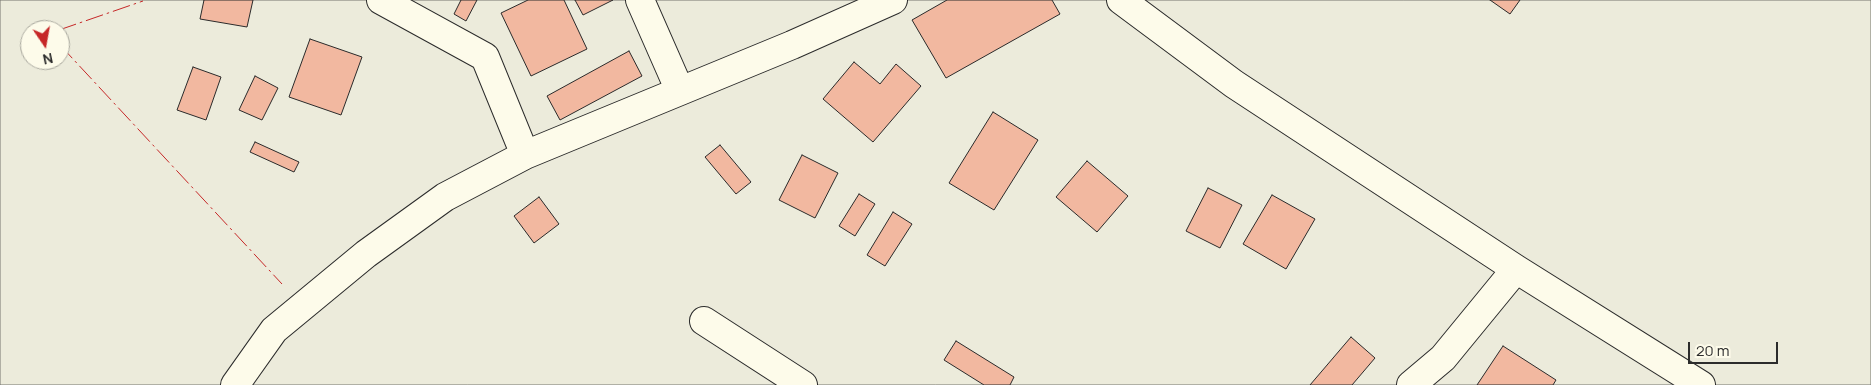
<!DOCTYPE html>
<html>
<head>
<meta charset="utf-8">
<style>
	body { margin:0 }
	#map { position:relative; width:1871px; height:385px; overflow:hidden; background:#fdfbea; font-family:Manrope,sans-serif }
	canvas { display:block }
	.north { position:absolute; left:20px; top:20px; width:50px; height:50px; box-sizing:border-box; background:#fdfbea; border:1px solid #a9a89e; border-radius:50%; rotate:168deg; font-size:14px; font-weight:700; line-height:20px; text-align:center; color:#2b2b2b }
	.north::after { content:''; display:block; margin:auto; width:18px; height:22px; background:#c62828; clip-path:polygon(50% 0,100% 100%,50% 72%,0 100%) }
	.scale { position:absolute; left:1688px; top:342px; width:90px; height:22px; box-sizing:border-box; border:2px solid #2b2b2b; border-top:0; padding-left:6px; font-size:15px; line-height:18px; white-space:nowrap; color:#2b2b2b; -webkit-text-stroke:4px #fdfbea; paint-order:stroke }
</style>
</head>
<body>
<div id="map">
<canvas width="1871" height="385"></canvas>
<div class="north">N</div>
<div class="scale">20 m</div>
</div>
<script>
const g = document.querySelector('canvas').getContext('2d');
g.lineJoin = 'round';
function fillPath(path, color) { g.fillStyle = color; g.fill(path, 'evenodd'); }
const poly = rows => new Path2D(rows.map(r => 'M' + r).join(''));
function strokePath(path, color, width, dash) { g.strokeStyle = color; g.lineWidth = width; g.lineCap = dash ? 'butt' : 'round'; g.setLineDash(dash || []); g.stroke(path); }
const green = poly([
	[0,0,1871,0,1871,385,0,385,0,0],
	[30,30,60,30,60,60,30,60,30,30]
]);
const building = poly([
	[204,0,253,0,247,27,200,19,204,0],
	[461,0,477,0,466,21,454,14,461,0],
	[528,0,564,0,587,49,531,76,501,13,528,0],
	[575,0,613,0,583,15,575,0],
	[947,0,1052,0,1060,14,946,78,912,20,947,0],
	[1490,0,1520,0,1510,14,1490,0],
	[310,39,362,57,341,115,289,97,310,39],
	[629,51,642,76,560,120,547,96,629,51],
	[854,62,880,84,896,64,921,86,873,142,823,99,854,62],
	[193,67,221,77,206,120,177,110,193,67],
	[255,76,278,88,262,120,239,110,255,76],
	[993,112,1038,140,994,210,949,183,993,112],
	[255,142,299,162,294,172,250,152,255,142],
	[720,145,751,182,736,194,705,157,720,145],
	[802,155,838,173,815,218,779,200,802,155],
	[1087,161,1128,196,1097,232,1056,197,1087,161],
	[1208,188,1242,205,1220,248,1186,231,1208,188],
	[859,194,875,204,855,236,839,226,859,194],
	[1272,195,1315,219,1286,269,1243,244,1272,195],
	[539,197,559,224,534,243,514,216,539,197],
	[893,212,912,224,885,266,867,255,893,212],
	[1351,337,1375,358,1352,385,1310,385,1351,337],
	[956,341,1014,377,1010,385,984,385,944,360,956,341],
	[1503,346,1556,380,1553,385,1477,385,1503,346]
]);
const street = poly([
	[381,0,485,57,525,155,792,45,893,0],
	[640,0,680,91],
	[1121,0,1234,84,1516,269,1701,385],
	[704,321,803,385],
	[235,385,274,330,366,254,445,197,525,155],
	[1411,385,1443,358,1516,269]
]);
const power = poly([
	[59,30,143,1],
	[60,45,282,284]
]);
fillPath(green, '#ecebdb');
strokePath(green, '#74746e', 1);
fillPath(building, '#f2b8a0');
strokePath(building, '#2b2b2b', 1);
strokePath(street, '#2b2b2b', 30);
strokePath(street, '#fdfbea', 28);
strokePath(power, '#c62828', 1, [18, 4, 2.5, 4]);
</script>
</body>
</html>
